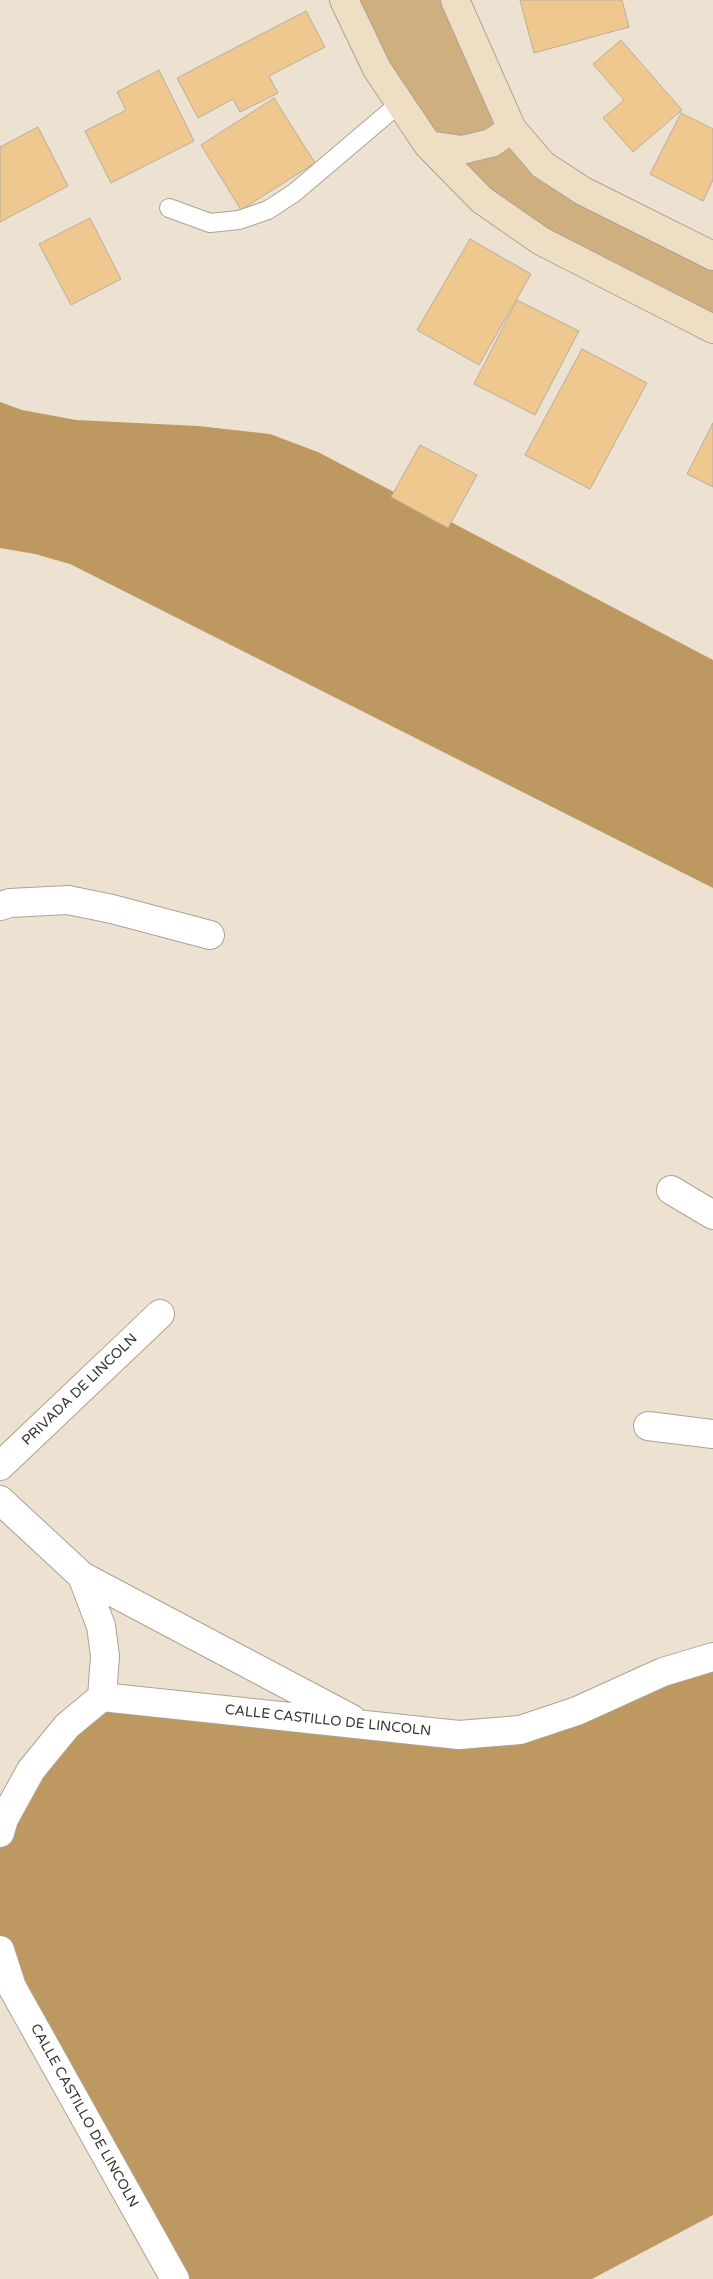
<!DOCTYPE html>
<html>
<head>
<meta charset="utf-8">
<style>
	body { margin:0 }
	canvas { display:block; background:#ede2d1 }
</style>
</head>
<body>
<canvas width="713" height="2279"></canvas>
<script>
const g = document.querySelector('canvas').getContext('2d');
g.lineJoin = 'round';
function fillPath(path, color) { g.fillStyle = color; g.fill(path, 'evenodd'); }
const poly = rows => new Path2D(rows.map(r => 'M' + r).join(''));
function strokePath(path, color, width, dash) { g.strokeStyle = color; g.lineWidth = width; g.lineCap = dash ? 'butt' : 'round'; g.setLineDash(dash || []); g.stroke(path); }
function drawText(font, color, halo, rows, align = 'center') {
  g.font = font + ' "Varela Round",sans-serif'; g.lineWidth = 5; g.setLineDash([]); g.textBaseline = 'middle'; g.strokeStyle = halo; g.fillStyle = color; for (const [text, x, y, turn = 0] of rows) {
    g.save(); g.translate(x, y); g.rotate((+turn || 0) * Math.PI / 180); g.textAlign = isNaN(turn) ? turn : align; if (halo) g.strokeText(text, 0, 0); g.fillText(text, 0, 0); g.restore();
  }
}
const green = poly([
	[344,0,455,0,543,165,713,256,713,329,482,200]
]);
const forest = poly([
	[0,402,22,410,76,420,198,426,270,434,318,452,713,660,713,888,70,564,35,554,0,548],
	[713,1657,713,2215,592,2279,175,2279,0,1950,0,1833,102,1697,459,1735]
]);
const building = poly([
	[520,0,622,0,629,27,534,53,520,0],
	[306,11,325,47,269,76,278,93,240,112,233,99,198,118,177,78,306,11],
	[621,40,682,110,633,152,603,118,624,100,593,64,621,40],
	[159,70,194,141,111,183,85,131,126,110,117,92,159,70],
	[274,98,315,163,241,210,201,145,274,98],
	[681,113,713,129,713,180,703,201,650,174,681,113],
	[38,127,68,186,0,222,0,147,38,127],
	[90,218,121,279,71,305,39,244,90,218],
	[470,239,531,274,479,365,417,330,470,239],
	[517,300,579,331,535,415,474,384,517,300],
	[582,349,647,383,590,489,525,455,582,349],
	[713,423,713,487,687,474,713,423],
	[420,445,477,475,448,528,391,497,420,445]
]);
const lane = poly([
	[169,208,210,223,239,220,268,210,294,193,400,103]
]);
const street = poly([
	[0,906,10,903,68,900,112,909,210,935],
	[671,1190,713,1215],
	[648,1426,713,1434],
	[0,1466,160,1314],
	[0,1500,82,1576,101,1626,105,1656,102,1697],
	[82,1576,352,1719],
	[0,1833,4,1819,31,1770,67,1726,102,1697,459,1735,520,1730,577,1711,663,1672,713,1657],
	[0,1950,12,1987,175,2279]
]);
const secondary = poly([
	[344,0,377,69,428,145,482,200,541,241,713,329],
	[455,0,512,129,543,165,583,191,713,256],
	[428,145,462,150,491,143,512,129]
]);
const streetNames = [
	["PRIVADA DE LINCOLN",80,1390,-44],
	["CALLE CASTILLO DE LINCOLN",328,1721,6],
	["CALLE CASTILLO DE LINCOLN",84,2116,61]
];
fillPath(green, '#cfaf7f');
fillPath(forest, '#bd9961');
fillPath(building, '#eec88f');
strokePath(building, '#b9ae9e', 1);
strokePath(lane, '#ada292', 20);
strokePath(street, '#ada292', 30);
strokePath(secondary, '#ada292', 30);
strokePath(lane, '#fff', 18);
strokePath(street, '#fff', 28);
strokePath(secondary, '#eedec3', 28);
drawText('14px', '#38332d', '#fff', streetNames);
</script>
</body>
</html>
